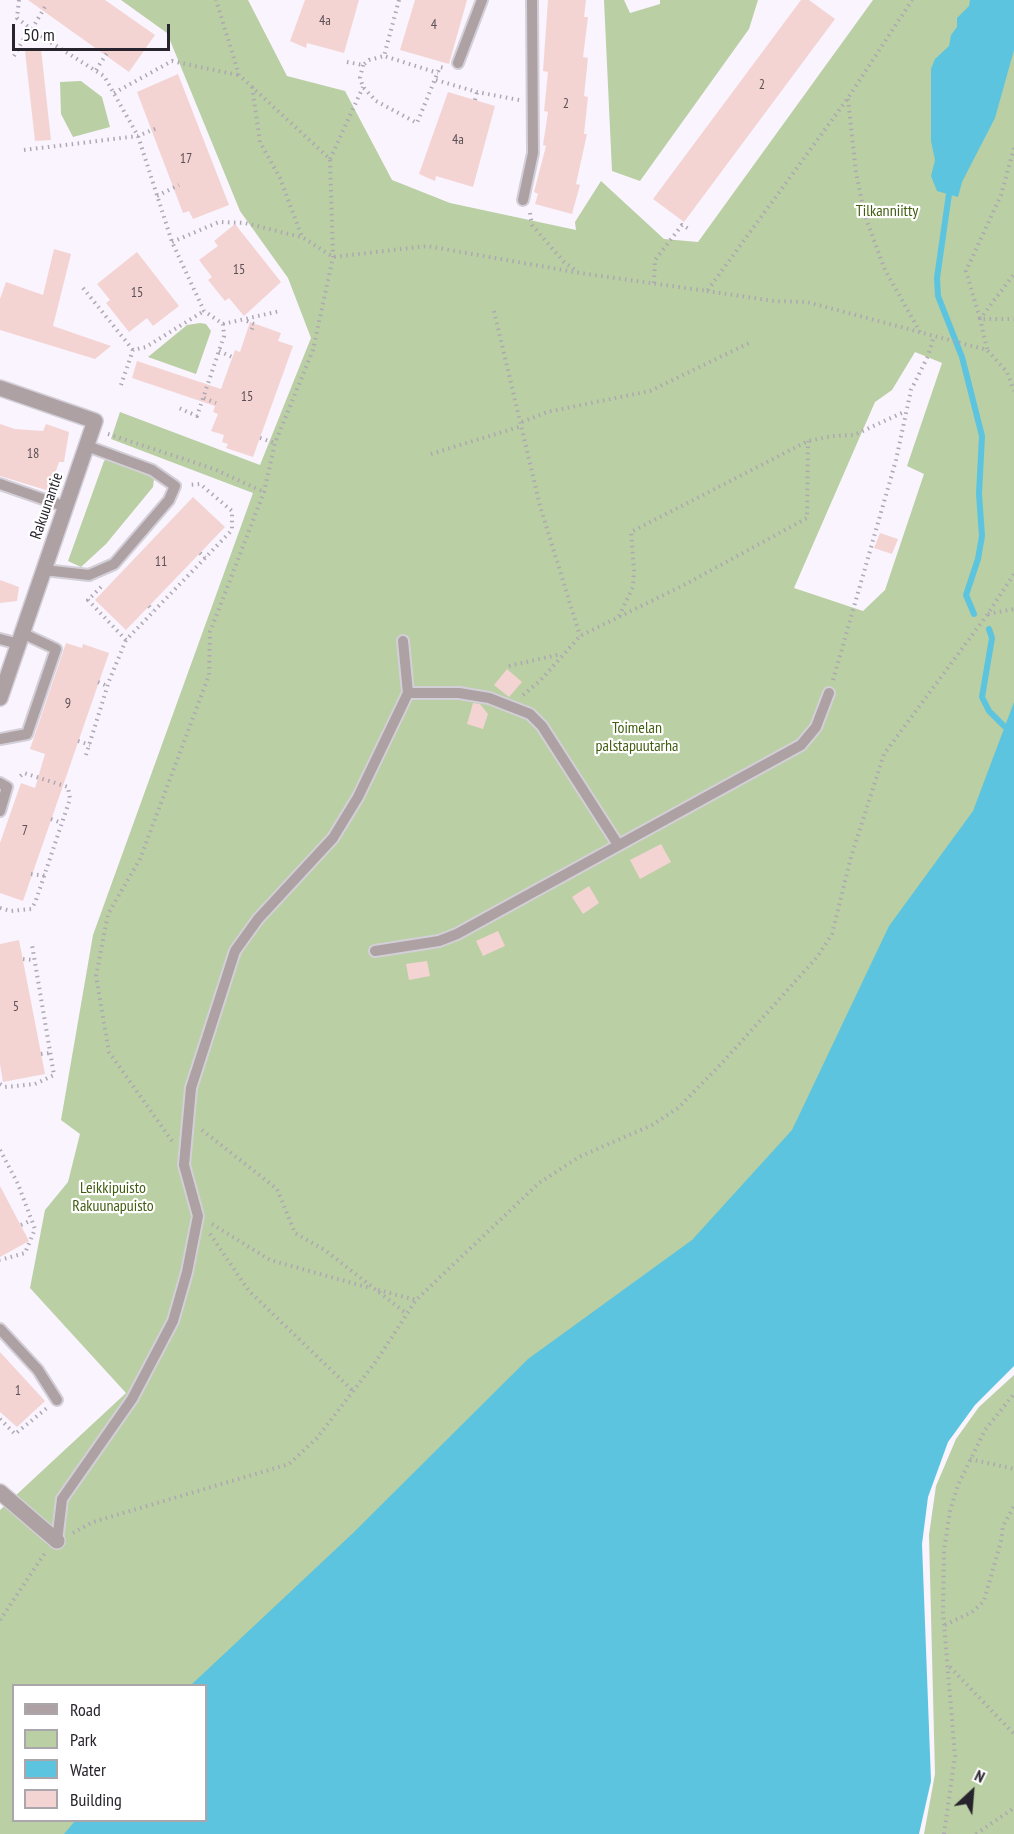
<!DOCTYPE html>
<html>
<head>
<meta charset="utf-8">
<style>
	body { margin:0 }
	#map { position:relative; width:1014px; height:1834px; overflow:hidden; background:#f9f4fe; font-family:"PT Sans Narrow",sans-serif }
	canvas { display:block }
	.legend { position:absolute; left:12px; top:1684px; width:195px; height:138px; box-sizing:border-box; background:#fff; border:2px solid #a9a7ab; margin:0; padding:8px 10px; list-style:none; font-size:18px; color:#28242d }
	.legend li { display:flex; align-items:center; gap:12px; height:30px }
	.legend b { width:30px; border:2px solid #a9a7ab }
	.north { position:absolute; left:942px; top:1762px; width:60px; height:60px; -webkit-text-stroke:4px #fff; paint-order:stroke; rotate:26deg; font-size:16px; font-weight:700; line-height:24px; text-align:center; color:#28242d }
	.north::after { content:''; display:block; margin:auto; width:21px; height:27px; background:#28242d; clip-path:polygon(50% 0,100% 100%,50% 72%,0 100%) }
	.scale { position:absolute; left:12px; top:24px; width:158px; height:27px; box-sizing:border-box; border:3px solid #28242d; border-top:0; padding-left:8px; font-size:18px; line-height:21px; white-space:nowrap; color:#28242d; -webkit-text-stroke:4px #fff; paint-order:stroke }
</style>
</head>
<body>
<div id="map">
<canvas width="1014" height="1834"></canvas>
<ul class="legend">
<li><b style="height:8px;background:#aea1a3"></b>Road</li>
<li><b style="height:16px;background:#bacfa3"></b>Park</li>
<li><b style="height:16px;background:#5dc4df"></b>Water</li>
<li><b style="height:16px;background:#f4d4d3"></b>Building</li>
</ul>
<div class="north">N</div>
<div class="scale">50 m</div>
</div>
<script>
const g = document.querySelector('canvas').getContext('2d');
g.lineJoin = 'round';
function fillPath(path, color) { g.fillStyle = color; g.fill(path, 'evenodd'); }
const poly = rows => new Path2D(rows.map(r => 'M' + r).join(''));
function strokePath(path, color, width, dash) { g.strokeStyle = color; g.lineWidth = width; g.lineCap = dash ? 'butt' : 'round'; g.setLineDash(dash || []); g.stroke(path); }
function drawText(font, color, halo, rows, align = 'center') {
  g.font = font + ' "PT Sans Narrow",sans-serif'; g.lineWidth = 4.5; g.setLineDash([]); g.textBaseline = 'middle'; g.strokeStyle = halo; g.fillStyle = color; for (const [text, x, y, turn = 0] of rows) {
    g.save(); g.translate(x, y); g.rotate((+turn || 0) * Math.PI / 180); g.textAlign = isNaN(turn) ? turn : align; if (halo) g.strokeText(text, 0, 0); g.fillText(text, 0, 0); g.restore();
  }
}
const green = poly([
	[121,0,248,0,287,76,345,91,392,180,450,203,576,230,575,222,601,181,664,239,698,242,873,0,1014,0,1014,997,238,1834,0,1834,0,1510,126,1393,30,1288,45,1210,68,1182,80,1134,61,1120,93,935,253,493,111,439,120,412,260,465,311,338,288,278,240,211,167,33],
	[915,352,942,363,907,466,924,474,885,590,863,611,794,588,875,402,892,390],
	[14,1686,206,1686,206,1820,14,1820],
	[604,0,624,0,630,13,660,4,660,0,758,0,749,29,640,181,612,171],
	[81,81,102,97,110,127,73,137,61,114,60,82],
	[200,323,206,324,211,331,196,374,148,357,187,325],
	[108,458,149,474,154,479,153,487,106,544,81,567,68,561,104,461],
	[1014,1375,1014,1834,924,1834,935,1774,929,1535,936,1486,956,1439,979,1407]
]);
const water = poly([
	[970,0,1014,0,1014,50,995,118,962,182,958,197,937,191,931,176,935,160,931,141,931,69,935,59,949,46,951,35,957,27,957,18,969,6],
	[1014,702,1014,1366,975,1405,948,1442,928,1497,922,1544,931,1781,919,1834,64,1834,75,1821,206,1820,206,1686,191,1685,352,1534,528,1359,692,1240,792,1130,889,926,973,811]
]);
const stream = poly([
	[949,194,937,278,938,296,962,357,982,436,979,494,982,536,978,559,966,595,974,614],
	[989,629,992,638,982,697,989,711,1004,726]
]);
const building = poly([
	[28,0,105,0,155,35,129,72],
	[305,0,359,0,344,53,307,43,306,48,290,41],
	[415,0,467,0,449,64,400,50],
	[548,0,586,0,584,17,588,17,583,57,588,58,584,96,588,97,584,134,587,134,576,184,580,185,572,214,535,204,538,194,534,192,546,146,543,145,548,112,544,111,548,72,543,71],
	[801,0,809,0,835,19,684,222,653,199],
	[41,49,51,140,35,141,25,51],
	[178,74,229,205,193,219,189,211,183,213,137,92],
	[448,92,495,106,473,187,436,176,435,181,419,174],
	[235,224,281,282,244,316,229,298,225,301,208,280,212,277,199,260,218,246,214,241],
	[54,249,71,254,53,326,111,346,95,359,0,330,0,299,6,282,43,295],
	[137,252,179,306,153,326,147,318,129,332,106,303,110,300,97,284],
	[250,322,281,333,278,341,293,346,253,457,226,448,228,444,222,442,224,435,211,431,218,414,213,412,215,406,132,378,137,361,221,389,235,350,240,352],
	[0,424,15,429,43,431,46,424,69,432,64,462,59,462,49,491,0,476],
	[193,497,225,527,126,630,95,600],
	[880,533,898,539,892,554,874,548],
	[0,580,19,587,17,601,0,603],
	[66,643,82,648,83,644,109,653,23,901,0,893,0,843,21,783,35,788,45,754,30,749],
	[507,669,522,682,509,697,494,685],
	[473,703,480,704,488,714,483,729,467,724],
	[661,844,671,862,640,879,630,860],
	[589,886,599,903,583,914,572,897],
	[498,931,505,946,483,956,476,941],
	[19,940,45,1074,3,1082,0,1064,0,944],
	[427,961,430,976,409,980,406,964],
	[0,1186,29,1241,0,1257],
	[0,1352,45,1401,17,1427,0,1412]
]);
const path = poly([
	[19,0,17,18,39,35,104,76,138,136,172,242,204,311,223,324,224,336,197,416,179,408],
	[399,0,384,56,438,73],
	[32,29,46,5],
	[14,56,30,28],
	[347,62,363,65,369,60,384,56],
	[363,65,360,78,363,87,376,101,417,123,440,67,445,68],
	[96,70,109,50],
	[436,80,477,92,519,100],
	[252,87,260,142,280,178,302,237,333,257,427,246,580,273,707,291,848,98,912,0],
	[114,93,172,61,238,75],
	[848,99,856,173,865,216,885,270,920,332],
	[475,100,477,92],
	[1014,148,1001,195,966,271,980,319,1014,319],
	[24,150,138,136,157,128],
	[330,159,363,87],
	[157,196,179,185],
	[530,213,532,225,564,262,577,271],
	[172,242,219,222,245,223,301,237],
	[654,283,655,260,682,225,689,229],
	[83,288,133,350],
	[707,291,774,301,807,302,987,350,1007,372,1014,391],
	[494,311,540,506,580,636],
	[247,321,254,324,251,331],
	[223,324,280,311],
	[987,349,980,319,1014,274],
	[219,351,232,357],
	[121,385,133,350,146,347,204,311],
	[204,398,216,403],
	[522,422,547,412,650,391,751,342],
	[108,434,214,469,264,492],
	[260,438,275,443],
	[431,454,522,426],
	[200,553,205,558],
	[101,587,88,600,126,640,232,530,232,511,200,484,188,485],
	[149,606,153,611],
	[988,614,1014,609],
	[619,616,633,587,634,570,631,532,808,441,832,436,854,435,904,412],
	[509,666,561,654],
	[833,680,896,460,911,390,928,356,934,336],
	[98,682,107,686],
	[523,695,540,681,580,636,684,585,807,518,808,441],
	[78,741,90,745],
	[86,755,109,681,126,640],
	[51,819,62,823],
	[31,874,46,876],
	[0,908,11,911,31,909,35,903,70,799,68,787,24,773,17,779],
	[23,959,34,960],
	[41,1054,50,1053],
	[0,1084,5,1087,35,1084,54,1075,32,945],
	[202,1130,277,1189,295,1233,326,1251,407,1314],
	[172,1141,109,1052,96,976,108,914,140,859,209,675,210,632,264,492,275,443,313,350,333,257,330,159,239,75,216,0],
	[0,1150,18,1184,35,1229,25,1253,0,1260],
	[212,1224,270,1260,370,1288],
	[21,1225,32,1220],
	[210,1234,249,1291,353,1391],
	[378,1290,416,1300],
	[0,1419,15,1434,47,1408],
	[970,1459,1014,1469],
	[73,1533,93,1522,289,1464,317,1438,377,1360,416,1300,539,1183,579,1157,652,1125,678,1108,722,1063,818,956,832,934,851,857,884,754,987,615,1014,574],
	[0,1620,45,1553],
	[945,1625,972,1612,984,1601,1001,1541,1003,1526,1014,1506],
	[950,1667,1014,1734],
	[944,1834,955,1756,943,1612,944,1551,950,1511,958,1485,985,1430,1014,1394],
	[976,1834,1014,1808]
]);
const service = poly([
	[458,63,482,0],
	[523,200,533,153,532,0],
	[0,484,66,507],
	[44,570,89,575,114,564,169,500,175,486,152,470,87,446],
	[0,639,19,644],
	[408,693,459,693,489,698,530,714,542,726,617,843],
	[0,739,27,734,56,649,22,633],
	[0,783,7,787,0,811],
	[375,951,439,941,457,934,801,745,816,727,829,693],
	[0,1329,38,1370,57,1400],
	[57,1541,62,1499,132,1399,173,1321,187,1272,198,1216,184,1165,191,1088,235,951,258,919,333,838,358,797,408,693,403,641]
]);
const minor = poly([
	[0,388,95,421,0,698],
	[0,1492,57,1541]
]);
const numberNames = [
	["4a",325,21],
	["4",434,25],
	["2",762,85],
	["2",566,104],
	["4a",458,140],
	["17",186,159],
	["15",239,270],
	["15",137,293],
	["15",247,397],
	["18",33,454],
	["11",161,562],
	["9",68,704],
	["7",25,831],
	["5",16,1007],
	["1",18,1391]
];
const parkNames = [
	["Tilkanniitty",887,211],
	["Toimelan",637,728],
	["palstapuutarha",637,746],
	["Leikkipuisto",113,1188],
	["Rakuunapuisto",113,1206]
];
const streetNames = [
	["Rakuunantie",47,506,-71]
];
fillPath(green, '#bacfa3');
fillPath(water, '#5dc4df');
strokePath(stream, '#5dc4df', 6);
fillPath(building, '#f4d4d3');
strokePath(service, '#d3cfd8', 14);
strokePath(minor, '#d3cfd8', 18);
strokePath(path, '#ada8b2', 4, [1.5, 4.5]);
strokePath(service, '#aea1a3', 10);
strokePath(minor, '#aea1a3', 15);
drawText('14px', '#5b5056', null, numberNames);
drawText('16px', '#415d11', '#fff', parkNames);
drawText('16px', '#28242d', '#fff', streetNames);
</script>
</body>
</html>
